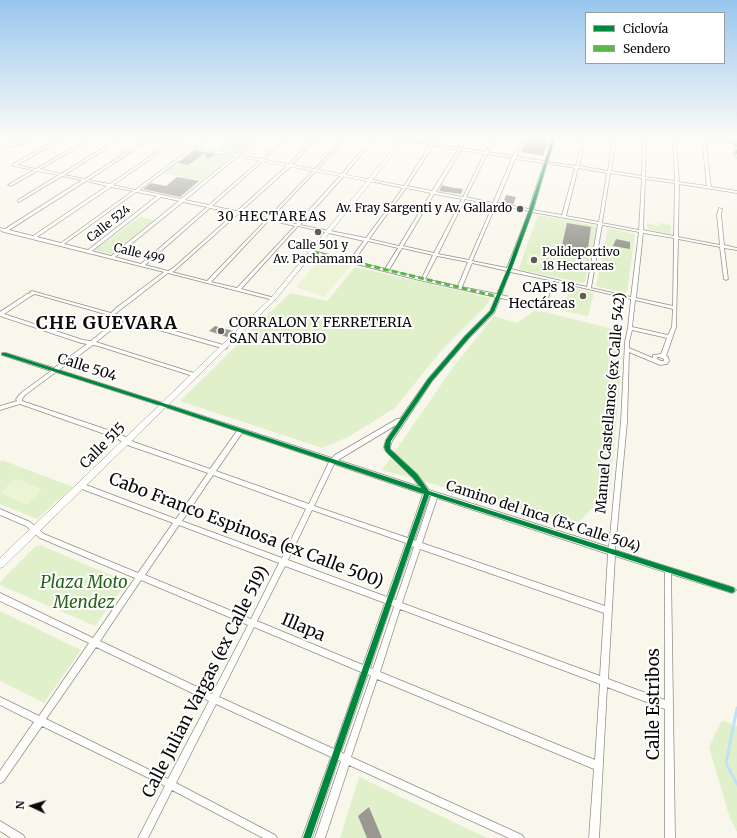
<!DOCTYPE html>
<html>
<head>
<meta charset="utf-8">
<style>
	body { margin:0 }
	#map { position:relative; width:737px; height:838px; overflow:hidden; background:#f9f7ec; font-family:Merriweather,serif }
	canvas { display:block }
	.legend { position:absolute; left:585px; top:12px; width:140px; height:52px; box-sizing:border-box; background:#fff; border:1px solid #9d9d9d; margin:0; padding:5px 7px; list-style:none; font-size:12px; color:#090909 }
	.legend li { display:flex; align-items:center; gap:8px; height:20px }
	.legend b { width:20px; border:1px solid #9d9d9d }
	.north { position:absolute; left:12px; top:786px; width:40px; height:40px; -webkit-text-stroke:3px #fff; paint-order:stroke; rotate:274deg; font-size:11px; font-weight:700; line-height:16px; text-align:center; color:#090909 }
	.north::after { content:''; display:block; margin:auto; width:14px; height:18px; background:#090909; clip-path:polygon(50% 0,100% 100%,50% 72%,0 100%) }
</style>
</head>
<body>
<div id="map">
<canvas width="737" height="838"></canvas>
<ul class="legend">
<li><b style="height:5px;background:#00873e"></b>Ciclovía</li>
<li><b style="height:5px;background:#58b947"></b>Sendero</li>
</ul>
<div class="north">N</div>
</div>
<script>
const g = document.querySelector('canvas').getContext('2d');
g.lineJoin = 'round';
function fillPath(path, color) { g.fillStyle = color; g.fill(path, 'evenodd'); }
const poly = rows => new Path2D(rows.map(r => 'M' + r).join(''));
function strokePath(path, color, width, dash) { g.strokeStyle = color; g.lineWidth = width; g.lineCap = dash ? 'butt' : 'round'; g.setLineDash(dash || []); g.stroke(path); }
function drawText(font, color, halo, rows, align = 'center') {
  g.font = font + ' Merriweather,serif'; g.lineWidth = 4; g.setLineDash([]); g.textBaseline = 'middle'; g.strokeStyle = halo; g.fillStyle = color; for (const [text, x, y, turn = 0] of rows) {
    g.save(); g.translate(x, y); g.rotate((+turn || 0) * Math.PI / 180); g.textAlign = isNaN(turn) ? turn : align; if (halo) g.strokeText(text, 0, 0); g.fillText(text, 0, 0); g.restore();
  }
}
const green = poly([
	[242,137,257,137,236,154,224,151],
	[215,153,231,157,200,181,162,173,176,163,196,166,197,165,189,163,199,157,200,154,208,155,206,158,209,159],
	[538,215,593,225,597,227,585,282,582,283,521,270,519,268],
	[140,217,154,220,111,254,95,250],
	[647,223,659,226,659,223,671,225,671,234,647,229],
	[608,229,612,229,635,234,627,292,624,293,599,287,596,285],
	[355,267,491,298,484,308,441,351,395,408,350,436,322,448,180,401,290,293,327,301],
	[570,287,594,293,588,316,564,311],
	[534,311,545,312,621,331,620,380,610,490,577,524,382,470,454,366,494,316,517,323],
	[2,460,73,487,37,519,0,504,0,462],
	[40,545,127,582,95,626,0,585,0,583,6,576,35,547],
	[0,611,81,650,44,703,0,681],
	[722,720,737,726,737,832,729,815,709,747],
	[359,777,487,838,340,838]
]);
const pitch = poly([
	[529,253,542,256,539,267,526,264],
	[321,258,350,266,324,297,296,287],
	[15,478,42,489,27,505,0,493]
]);
const stream = poly([
	[737,708,726,763,737,784]
]);
const building = poly([
	[528,137,549,137,543,156,521,152],
	[195,150,215,154,209,159,206,158,205,153,188,165,178,163],
	[177,177,199,181,180,197,143,189,151,183,166,186],
	[442,185,449,187,463,189,461,194,439,191],
	[506,195,516,197,513,205,503,203],
	[567,223,591,227,587,255,561,250],
	[616,239,630,242,630,249,613,246],
	[215,326,233,331,227,337,209,331],
	[369,807,382,838,367,838,358,816]
]);
const minor = poly([
	[32,137,36,137,23,144,8,147,0,153,0,150,6,145,21,142,32,137],
	[62,137,66,137,17,165,36,169,91,137,95,137,40,169,61,174,121,137,125,137,64,175,85,179,150,137,154,137,88,180,110,184,178,137,182,137,113,185,135,190,207,137,211,137,139,190,181,199,258,137,261,137,185,200,209,205,287,137,290,137,212,206,237,211,288,165,315,137,318,137,290,167,240,212,268,218,345,137,348,137,271,218,296,224,341,175,372,137,375,137,343,177,300,225,366,238,403,188,370,181,372,180,404,186,430,145,382,137,392,137,431,144,435,137,438,137,434,144,459,148,465,137,468,137,462,148,485,152,494,137,497,137,488,152,513,156,523,137,526,137,516,157,545,161,552,137,555,137,548,162,576,166,583,137,586,137,579,166,608,171,613,137,616,137,611,171,642,176,643,137,646,137,645,177,675,181,673,137,676,137,679,182,707,186,702,138,697,137,707,137,737,142,737,158,735,157,734,143,705,139,711,187,737,191,737,193,679,184,678,237,720,245,717,215,719,208,722,209,721,215,724,245,737,248,737,250,724,248,728,279,726,280,724,279,720,247,678,239,676,327,666,356,668,357,669,361,667,364,660,365,629,352,627,422,615,550,732,587,734,588,736,590,734,592,732,593,671,574,675,838,665,838,665,709,607,687,599,838,589,838,594,769,377,679,351,757,522,835,524,838,509,838,349,765,325,838,315,838,341,761,338,760,312,838,302,838,331,757,216,704,176,783,275,835,277,838,263,838,172,790,148,838,138,838,165,786,42,726,3,782,0,783,0,771,34,722,0,705,0,697,39,716,89,643,0,601,0,593,93,638,135,578,40,538,26,526,0,515,0,509,30,522,44,534,138,573,173,523,79,488,78,486,79,484,81,483,176,519,208,473,130,446,116,438,20,404,0,410,0,406,17,401,16,399,21,393,51,371,2,355,2,353,6,353,54,368,87,344,81,343,0,316,0,312,27,294,31,293,30,292,32,291,111,313,116,308,164,272,4,232,0,230,0,228,5,229,82,180,62,176,19,202,18,202,18,200,59,175,37,171,11,186,8,185,34,170,13,166,13,164,62,137],
	[433,146,458,150,432,191,407,186,433,146],
	[461,150,484,154,463,197,436,192,461,150],
	[487,154,512,158,493,203,466,197,487,154],
	[515,159,544,163,529,209,497,203,515,159],
	[547,163,575,168,562,215,533,210,547,163],
	[578,168,607,173,599,222,566,216,578,168],
	[610,173,642,178,639,230,602,223,610,173],
	[645,179,675,183,674,236,643,230,645,179],
	[86,181,107,186,33,236,9,230,86,181],
	[111,187,133,191,61,243,37,237,111,187],
	[406,188,431,193,399,246,369,239,406,188],
	[136,192,157,196,88,250,64,244,136,192],
	[434,194,462,199,434,253,403,246,434,194],
	[161,197,179,201,111,256,92,251,161,197],
	[465,199,493,205,469,260,438,254,465,199],
	[183,202,207,207,141,264,115,257,183,202],
	[496,205,529,211,507,268,472,261,496,205],
	[210,208,235,213,172,269,168,271,145,265,210,208],
	[532,212,598,224,587,287,511,269,532,212],
	[238,214,266,220,207,281,172,272,174,271,238,214],
	[269,220,295,226,237,288,211,282,269,220],
	[602,225,639,232,631,297,591,288,602,225],
	[298,226,364,241,350,260,313,251,312,251,312,253,423,281,496,297,490,311,465,336,428,379,400,419,397,419,335,455,332,458,166,404,59,370,93,345,98,346,193,376,197,376,198,375,197,374,96,342,124,320,225,349,227,348,227,346,126,317,126,316,122,316,115,314,120,310,168,273,273,300,275,300,275,298,241,289,298,226],
	[643,233,674,238,673,306,636,298,643,233],
	[368,241,398,248,385,269,354,261,368,241],
	[402,248,433,255,422,278,389,270,402,248],
	[437,256,468,262,458,286,425,279,437,256],
	[472,263,507,271,497,294,462,287,472,263],
	[510,272,549,280,542,303,540,304,501,295,510,272],
	[553,281,631,299,628,328,625,342,621,422,609,547,429,490,417,474,390,449,390,447,392,441,432,381,469,338,494,313,500,298,540,306,546,305,553,281],
	[35,294,119,318,91,341,83,340,4,314,31,296,35,294],
	[635,300,673,309,672,327,668,335,632,327,635,300],
	[632,330,667,338,661,354,653,355,653,358,629,348,629,342,632,330],
	[657,357,659,357,664,359,664,361,661,361,657,359,657,357],
	[56,372,162,406,237,431,210,469,134,442,120,434,22,401,22,399,25,395,56,372],
	[396,425,386,440,384,447,385,450,413,478,420,487,338,460,396,425],
	[242,433,329,462,309,504,216,471,242,433],
	[334,464,423,494,408,538,314,506,334,464],
	[213,475,306,509,282,558,182,521,213,475],
	[429,496,431,496,416,541,414,540,429,496],
	[437,498,608,554,605,606,422,543,437,498],
	[312,510,406,543,387,597,288,560,312,510],
	[179,525,279,563,251,619,145,575,179,525],
	[412,546,414,547,396,600,393,599,412,546],
	[420,549,604,613,600,676,402,603,420,549],
	[615,556,665,572,665,700,608,679,615,556],
	[285,566,385,603,363,665,257,621,285,566],
	[141,580,248,625,212,694,100,641,141,580],
	[391,605,394,607,373,669,370,668,391,605],
	[400,609,600,684,595,760,380,672,400,609],
	[254,627,361,672,334,749,219,697,254,627],
	[96,647,209,701,168,779,46,719,96,647],
	[368,674,371,676,344,754,341,752,368,674],
	[235,137,238,137,218,154,216,154,216,152,235,137],
	[0,821,23,835,25,838,11,838,0,831,0,821]
]);
const tertiary = poly([
	[132,137,143,137,368,179,403,137,407,137,372,180,374,181,374,182,371,182,275,300,3,567,0,568,0,558,271,298,367,181,132,137]
]);
const quietFar1 = poly([
	[735,142,737,157]
]);
const quiet = poly([
	[313,252,499,297]
]);
const cycleway = poly([
	[553,137,555,137,533,210,511,270,494,312,469,338,432,381,391,441,390,447,390,449,417,474,429,491,732,587,734,588,735,590,734,592,732,593,429,495,311,838,303,838,424,494,162,406,2,355,2,353,6,353,166,404,421,488,413,478,386,452,384,447,386,440,428,379,465,336,490,311,507,270,529,210,553,137]
]);
const markers = [
	[520,209,4,"#5d5c58"],
	[318,232,4,"#5d5c58"],
	[534,260,4,"#5d5c58"],
	[583,296,4,"#5d5c58"],
	[221,331,4,"#5d5c58"]
];
const farPoinames = [
	["Av. Fray Sargenti y Av. Gallardo",512,209],
	["Calle 501 y",318,246,"center"],
	["Av. Pachamama",318,260,"center"],
	["Polideportivo",542,253,"left"],
	["18 Hectareas",542,267,"left"]
];
const farStreetnames = [
	["Calle 524",109,224,-38],
	["Calle 499",139,254,14]
];
const farNeighbourhoodnames = [
	["30 HECTAREAS",272,217]
];
const poiNames = [
	["CAPs 18",575,288],
	["Hectáreas",575,304],
	["CORRALON Y FERRETERIA",229,323,"left"],
	["SAN ANTOBIO",229,339,"left"]
];
const streetNames = [
	["Calle 504",87,368,18],
	["Manuel Castellanos (ex Calle 542)",611,403,-85],
	["Calle 515",103,446,-45],
	["Camino del Inca (Ex Calle 504)",543,517,18]
];
const nearStreetnames = [
	["Cabo Franco Espinosa (ex Calle 500)",246,531,21],
	["Illapa",303,628,23],
	["Calle Julian Vargas (ex Calle 519)",206,682,-63],
	["Calle Estribos",654,704,-90]
];
const nearParknames = [
	["Plaza Moto",84,583],
	["Mendez",84,603]
];
const districtNames = [
	["CHE GUEVARA",107,324]
];
fillPath(green, '#e0f0ca');
fillPath(pitch, '#ebf4d4');
strokePath(stream, '#c0e1f6', 3);
fillPath(building, '#9b9892');
strokePath(minor, '#91908b', 1.5);
strokePath(tertiary, '#91908b', 1);
fillPath(minor, '#fefefc');
fillPath(tertiary, '#fefefc');
strokePath(quietFar1, '#58b947', 2.5, [5, 2.5]);
strokePath(quiet, '#58b947', 3, [6, 3]);
fillPath(cycleway, '#00873e');
const sky = g.createLinearGradient(0, 0, 0, 255);
sky.addColorStop(0, '#98c6ee');
sky.addColorStop(0.54, '#fcfbf6');
sky.addColorStop(1, '#fcfbf600');
g.fillStyle = sky;
g.fillRect(0, 0, 737, 255);
for (const [x, y, r, color] of markers) { const dot = new Path2D(); dot.arc(x, y, r, 0, 2 * Math.PI); g.fillStyle = color; g.fill(dot); strokePath(dot, '#fff', 1.5); }
drawText('12px', '#090909', '#fff', farPoinames, 'right');
drawText('12px', '#090909', '#fff', farStreetnames);
g.letterSpacing = '1px';
drawText('13px', '#090909', '#fff', farNeighbourhoodnames);
g.letterSpacing = '0px';
drawText('14px', '#090909', '#fff', poiNames, 'right');
drawText('14px', '#090909', '#fff', streetNames);
drawText('17px', '#090909', '#fff', nearStreetnames);
drawText('italic 17px', '#256318', '#fff', nearParknames);
g.letterSpacing = '1px';
drawText('bold 18px', '#090909', '#fff', districtNames);
g.letterSpacing = '0px';
</script>
</body>
</html>
